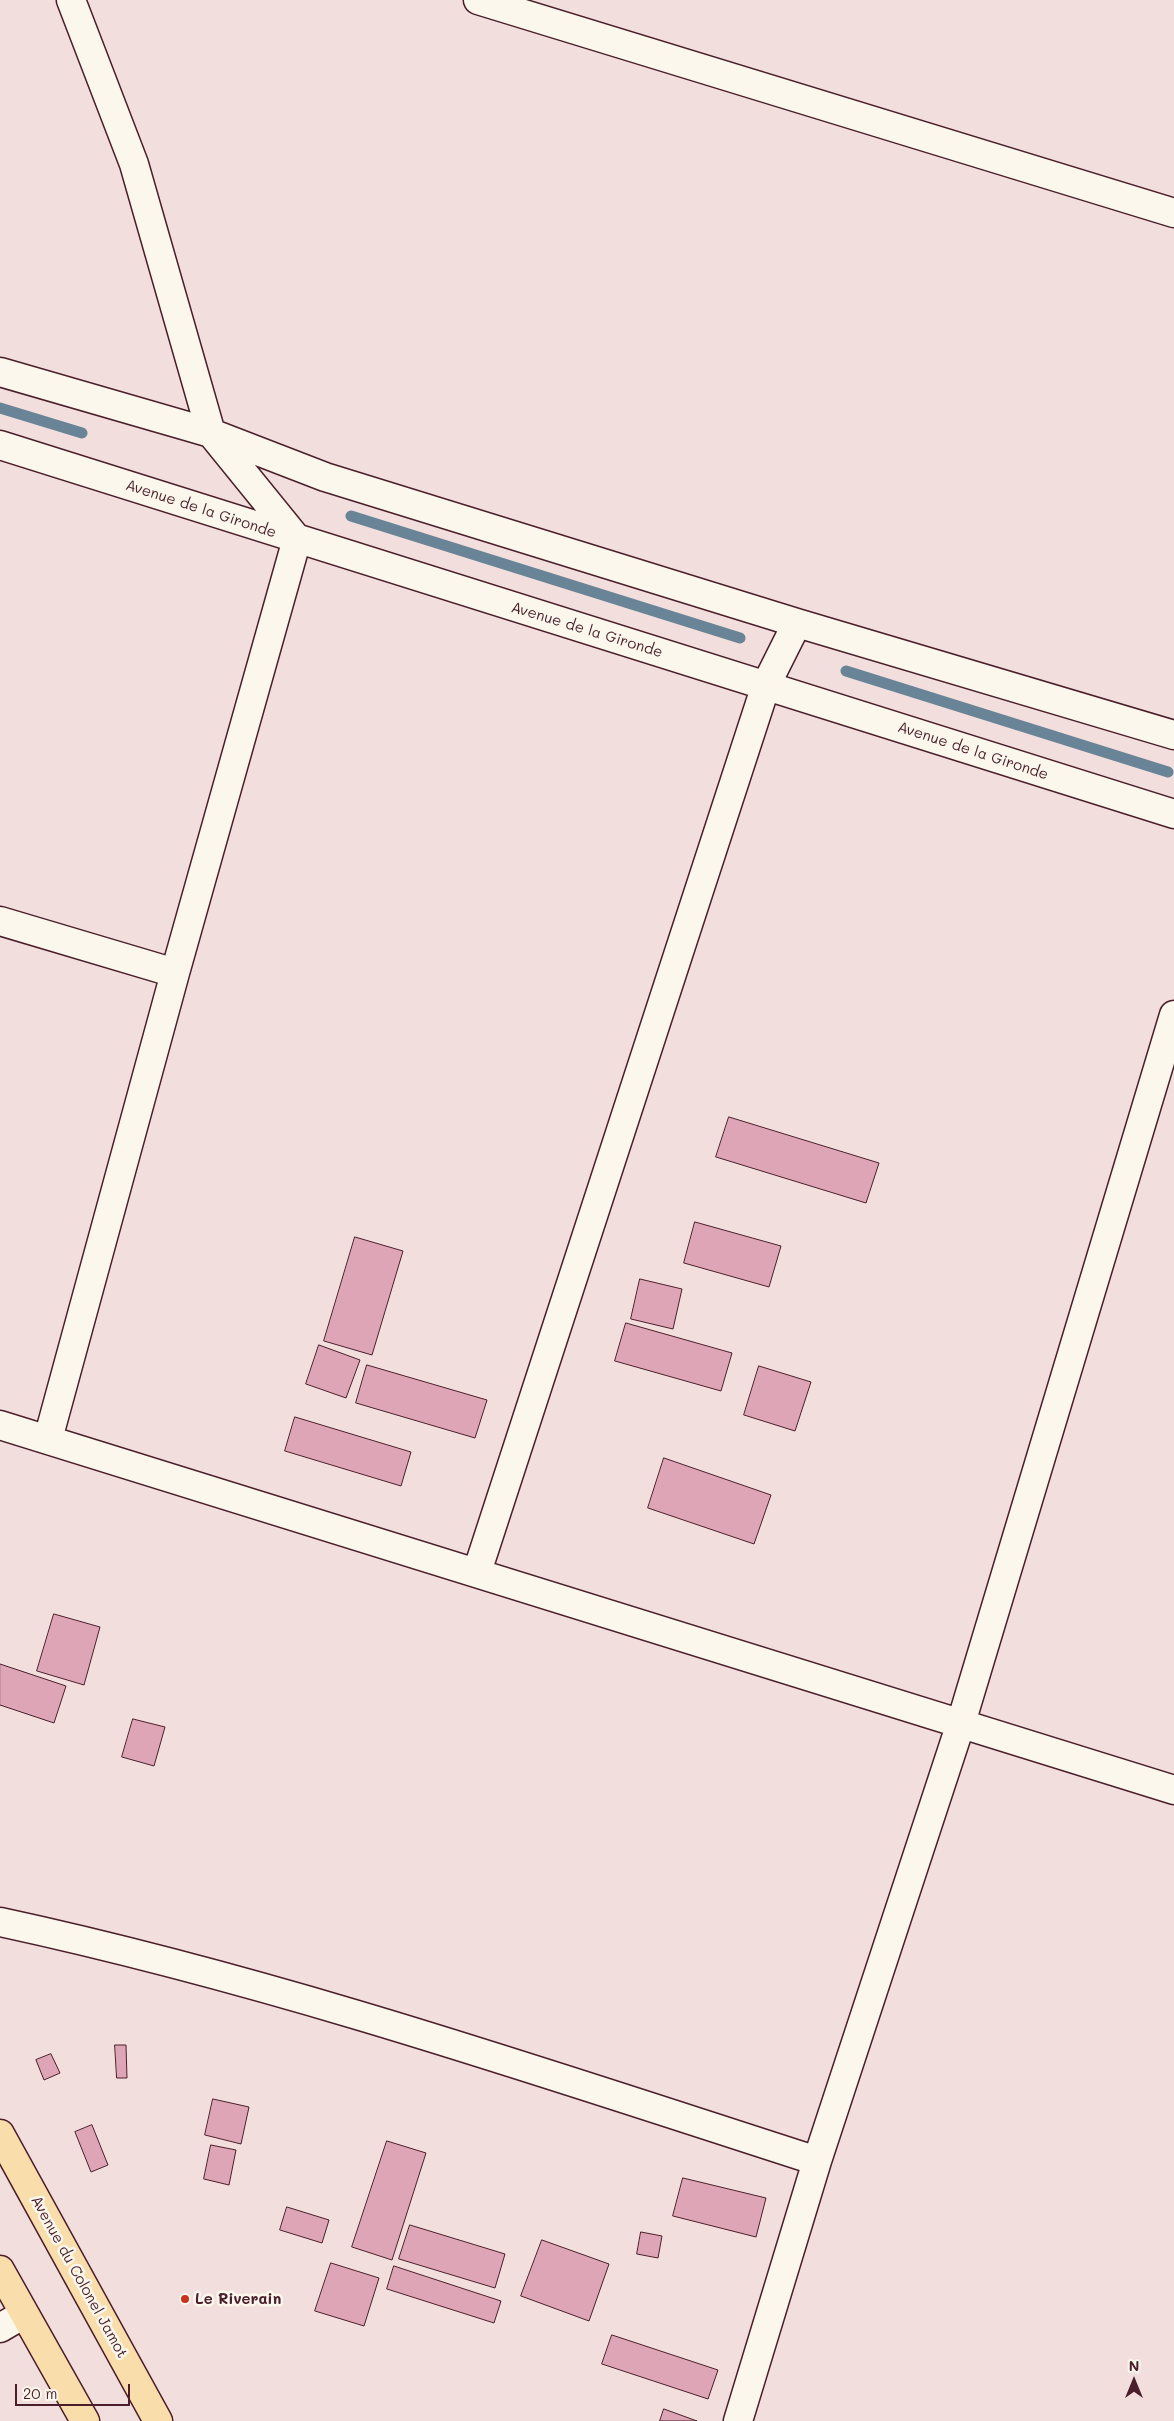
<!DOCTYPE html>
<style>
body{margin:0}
#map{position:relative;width:1174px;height:2421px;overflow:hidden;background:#f2dedc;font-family:Mali,sans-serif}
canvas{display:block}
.north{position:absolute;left:1109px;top:2356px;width:50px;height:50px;-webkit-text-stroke:4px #fbf7ec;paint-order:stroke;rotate:0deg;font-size:14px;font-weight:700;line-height:20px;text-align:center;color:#4a1f2b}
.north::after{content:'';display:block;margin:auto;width:18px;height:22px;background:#4a1f2b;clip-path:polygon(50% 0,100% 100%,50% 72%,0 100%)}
.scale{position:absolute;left:15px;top:2384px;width:115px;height:22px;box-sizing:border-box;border:2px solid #4a1f2b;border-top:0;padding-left:6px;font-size:15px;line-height:18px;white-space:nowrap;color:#4a1f2b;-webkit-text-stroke:4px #fbf7ec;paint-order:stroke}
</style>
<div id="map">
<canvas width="1174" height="2421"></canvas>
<div class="north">N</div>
<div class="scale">20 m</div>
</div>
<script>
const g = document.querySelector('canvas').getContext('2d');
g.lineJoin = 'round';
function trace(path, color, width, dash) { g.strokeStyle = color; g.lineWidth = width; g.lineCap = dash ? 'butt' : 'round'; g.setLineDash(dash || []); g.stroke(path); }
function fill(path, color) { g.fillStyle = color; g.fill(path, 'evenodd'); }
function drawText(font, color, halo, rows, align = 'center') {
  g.font = font + ' Mali,sans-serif'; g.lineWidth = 5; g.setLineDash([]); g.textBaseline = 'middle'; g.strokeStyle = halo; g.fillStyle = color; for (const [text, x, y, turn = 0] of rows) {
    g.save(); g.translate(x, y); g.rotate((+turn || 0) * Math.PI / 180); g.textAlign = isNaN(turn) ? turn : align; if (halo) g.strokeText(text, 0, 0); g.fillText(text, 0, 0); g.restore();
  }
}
trace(new Path2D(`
 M0,408l82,25
 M351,516l389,122
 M846,671l322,101`), '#698496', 11);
const building = new Path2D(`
 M729,1117l150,46 -13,40 -150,-46z
 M695,1222l86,24 -12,41 -85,-24z
 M355,1237l48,14 -31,104 -48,-14z
 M640,1279l42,10 -9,40 -42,-10z
 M626,1323l106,30 -11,38 -106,-30z
 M319,1345l41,15 -14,38 -40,-14z
 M367,1365l120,35 -12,38 -119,-35z
 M759,1366l52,16 -16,49 -51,-16z
 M295,1417l116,35 -10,34 -116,-35z
 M664,1458l107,37 -17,49 -106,-36z
 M54,1614l46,13 -16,58 -47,-14z
 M0,1664l66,22 -12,37 -54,-18z
 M133,1719l32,8 -11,39 -32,-9z
 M115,2045h11l1,33h-10z
 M51,2054l9,19 -16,7 -8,-20z
 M213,2099l36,8 -8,37 -36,-9z
 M92,2125l16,40 -17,7 -16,-40z
 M387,2141l39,12 -34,107 -40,-13z
 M211,2145l25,5 -7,35 -25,-6z
 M683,2178l83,20 -10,39 -83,-21z
 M287,2207l42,13 -7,23 -42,-13z
 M410,2225l95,29 -10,34 -96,-29z
 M641,2232l21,4 -4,22 -21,-4z
 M542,2240l67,24 -20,57 -68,-25z
 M331,2263l48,15 -15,48 -49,-15z
 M394,2266l107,35 -7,22 -107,-34z
 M612,2335l106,35 -10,29 -106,-35z
 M664,2409l33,12h-37z`);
fill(building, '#dea5b7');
trace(building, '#4a1f2b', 1);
const minor = new Path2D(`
 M478,0l696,213
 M0,372l211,61 114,44 472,146 377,112
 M0,445l1174,369
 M0,921l175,52
 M0,1425l1174,365
 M48,1439l127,-466 122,-434 -86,-106 -77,-269 -63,-164
 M477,1572l289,-887 31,-62
 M0,1922c278,60 547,152 817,239
 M738,2421l79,-260 144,-438 213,-708`);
const tertiary = new Path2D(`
 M0,2328l24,-14`);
const primary = new Path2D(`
 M0,2134l158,287
 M0,2270l85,151`);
trace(minor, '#4a1f2b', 31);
trace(tertiary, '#4a1f2b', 31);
trace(primary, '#4a1f2b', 31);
trace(minor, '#fbf7ec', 28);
trace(tertiary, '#fbf7ec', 28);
trace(primary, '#f9ddab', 28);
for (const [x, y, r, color] of [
 [185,2299,5,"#c8321e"]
]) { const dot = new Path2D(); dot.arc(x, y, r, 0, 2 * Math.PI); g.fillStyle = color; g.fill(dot); trace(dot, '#fbf7ec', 2); }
drawText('15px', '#4a1f2b', '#fbf7ec', [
 ["Avenue de la Gironde",201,509,18],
 ["Avenue de la Gironde",587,630,17],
 ["Avenue de la Gironde",973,751,18],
 ["Avenue du Colonel Jamot",79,2277,61]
]);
drawText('bold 15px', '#4a1f2b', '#fbf7ec', [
 ["Le Riverain",195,2299]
], 'left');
</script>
